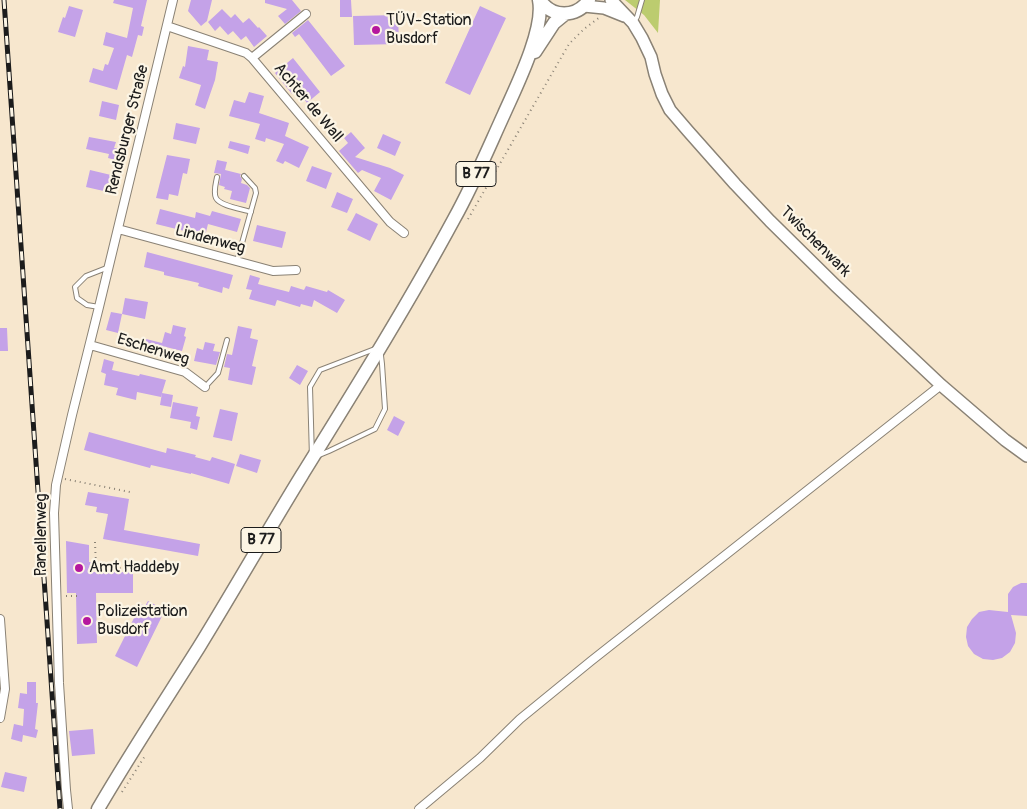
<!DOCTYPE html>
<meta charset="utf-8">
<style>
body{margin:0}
canvas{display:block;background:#f7e7ce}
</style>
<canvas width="1027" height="809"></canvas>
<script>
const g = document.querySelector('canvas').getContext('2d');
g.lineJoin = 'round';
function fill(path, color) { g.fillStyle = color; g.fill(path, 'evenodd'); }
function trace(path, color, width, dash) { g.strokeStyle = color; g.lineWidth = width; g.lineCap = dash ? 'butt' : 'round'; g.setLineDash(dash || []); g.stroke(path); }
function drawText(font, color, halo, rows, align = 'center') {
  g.font = font + ' Pangolin,sans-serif'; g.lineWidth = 4.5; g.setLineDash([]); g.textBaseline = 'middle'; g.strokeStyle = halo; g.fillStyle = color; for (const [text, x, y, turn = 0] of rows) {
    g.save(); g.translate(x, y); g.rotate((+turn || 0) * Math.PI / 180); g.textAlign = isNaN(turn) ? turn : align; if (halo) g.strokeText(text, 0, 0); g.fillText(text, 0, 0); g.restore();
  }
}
fill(new Path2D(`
 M625,0h35l-2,33 -14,-18z`), '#bccc6f');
fill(new Path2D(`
 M114,0h33l-6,26 3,1 -2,9 -4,-1 -6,22 -5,-2 -10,35 -28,-8 4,-14 10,3 2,-7 3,1 6,-17 -11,-3 3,-13 21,6 6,-30 -20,-5z
 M191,0h21l-5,21 -6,5 -13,-15z
 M265,0h27l9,11 -16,13 -7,-8 9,-7 -22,-6z
 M340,0h11l1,17h-12z
 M69,6l14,4 -8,27 -17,-5 5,-15 2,1z
 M480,6l26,12 -36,77 -25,-12z
 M222,9l9,9 4,-4 8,9 6,-5 9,10 1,-1 8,9 -13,11 -8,-11 -5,4 -8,-9 -5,4 -8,-9 -5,5 -7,-9z
 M398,15l1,29 -45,1 -1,-29z
 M308,20l37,46 -14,10 -32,-42 -4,3 -3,-4z
 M188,46l21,4 -2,10 11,2 -3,18 -10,29 -10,-4 6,-20 -22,-7 4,-12 2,1z
 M293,58l27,34 -13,11 -10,-13 -5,4 -17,-21z
 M249,92l15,4 -5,17 30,10 -4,13 24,11 -10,21 -14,-7 -2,3 -7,-3 8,-17 -18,-6 -1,4 -10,-3 5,-15 -31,-8 5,-16 11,3z
 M102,101l17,4 -3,15 -17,-4z
 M176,123l24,5 -4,16 -23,-5z
 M351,132l14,16 -10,9 35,11 14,7 -13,25 -17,-9 7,-13 -19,-8 -4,3 -19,-22 9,-8 -4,-5z
 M383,134l18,8 -6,14 -18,-8z
 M89,137l27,5 -2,6 7,1 -2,12 -11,-3 1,-4 -23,-5z
 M230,141l20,5 -2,8 -20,-6z
 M167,155l23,4 -3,15 -4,-1 -5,23 -9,-2 -1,6 -12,-2z
 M217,160l10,2 -2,8 16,4 -1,2 2,3 -1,4 6,2 3,3 -4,15 -16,-4 2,-8 -8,-2 1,-2 -6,-2 2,-11 -7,-1z
 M312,166l20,7 -6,16 -20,-8z
 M90,170l21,5 -3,17 -22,-5z
 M337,192l16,7 -6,14 -16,-6z
 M160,209l35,9 1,-6 14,4 2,-5 29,8 -4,13 -29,-8 -3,12 -49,-12z
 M356,213l22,11 -8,17 -23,-11z
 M257,225l29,7 -4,16 -29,-7z
 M147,252l86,23 -4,14 -6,-2 -1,6 -24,-7 1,-3 -35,-8v-3l-20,-5z
 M250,275l10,3 -2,6 31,8 2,-6 13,4 2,-4 21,6 1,-2 17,10 -8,13 -23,-13 -2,7 -11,-3 -1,3 -23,-7 -2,6 -26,-7 3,-9 -6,-1z
 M125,298l23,4 -3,17 -23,-5z
 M111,312l11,2 -4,19 -12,-3z
 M173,325l13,3 -2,8 2,1 -4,14 -20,-5 -2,10 -18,-4 4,-13 16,4 3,-11 6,2z
 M238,326l14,3 -2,9 8,2 -6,26 4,1 -4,18 -24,-5 2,-12 -6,-1 3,-13 5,1z
 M0,328h7l1,23h-8z
 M205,342l10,2 -2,7 7,1 -4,13 -22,-4 3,-13 6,2z
 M104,359l10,3 -2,8 27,6 1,-2 26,6 -4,13 11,2 -2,12 -11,-2 2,-12 -1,4 -24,-5 -1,8 -20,-5 2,-7 -14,-3 2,-11 -5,-2z
 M297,365l11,6 -8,14 -11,-7z
 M173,402l25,5 -2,9 4,1 -3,13 -7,-2 1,-6 -21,-4z
 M220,409l18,4 -6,28 -19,-4z
 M394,416l11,6 -7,14 -11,-6z
 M89,432l77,21 1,-5 29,7 -1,2 15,4 2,-4 23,7 -6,20 -38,-11v1l-40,-9 -1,3 -66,-18z
 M240,454l21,6 -4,13 -21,-7z
 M88,492l41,7 -5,31 76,14 -2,12 -95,-17 5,-25 -12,-2 1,-5 -12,-2z
 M66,541l23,4v17h2v10h42v21h-37l1,50 -20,1 -1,-51h-9z
 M1021,583h6v33l-16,-1 5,18 -1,10 -5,9 -8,6 -9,2 -10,-1 -9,-5 -6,-8 -2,-9 1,-10 5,-8 7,-7 10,-2 19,2v-18l5,-7z
 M148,601l17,9 -28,57 -22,-11 26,-52 4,2z
 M27,682h9v21h2l-3,26 3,1 -2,8 -13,-3 -1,7 -11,-3 3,-15 9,2 1,-17 -6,-1 2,-15 7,1z
 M93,729l2,25 -23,2 -3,-25z
 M5,772l22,5 -3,15 -23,-5z`), '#c4a2e8');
const lane = new Path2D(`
 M634,22l3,-5 5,-17
 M217,177c-1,6 -4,15 -1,21 4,8 26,11 35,14
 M237,261l19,-68 -1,-5 -11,-12
 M99,307l-12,-2 -10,-7 -2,-11 11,-11 23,-9
 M380,347l2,17 3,45 -10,20 -46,22 -17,7 -2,-71 10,-17z
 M205,387l13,-14 9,-33`);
const street = new Path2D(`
 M167,26l79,27 6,5 138,164 14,11
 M252,58l54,-44
 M118,229l155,42 23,-1
 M90,345l95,27 20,15
 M0,619l5,70 -5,29
 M68,809l-2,-19 -7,-107 -5,-170 2,-28 16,-70 27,-108 74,-307
 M419,809l61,-51 40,-39 71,-58 350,-276`);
const secondary = new Path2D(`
 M611,0l22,23 9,15 9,19 4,17 7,20 8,16 18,21 47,53 35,37 66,65 105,99 64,55 22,16
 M584,6l20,2 20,8`);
const primary = new Path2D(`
 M540,0c12,18 36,18 49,0
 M535,52l19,-29 11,-9
 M98,809c32,-55 67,-108 101,-162 35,-57 68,-115 103,-172 52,-84 105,-169 152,-256 19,-34 34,-70 50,-105 12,-27 41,-85 35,-114`);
trace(lane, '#8a8275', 6);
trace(street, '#8a8275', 10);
trace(secondary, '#8a8275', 14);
trace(primary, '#8a8275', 15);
trace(new Path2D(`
 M468,219l101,-175 15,-15 16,-12
 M65,479l65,13
 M95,542l1,26 51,1
 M66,596h12
 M122,792l23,-36`), '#8a8275', 2, [1, 4]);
trace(lane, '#fff', 4);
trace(street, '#fff', 8);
trace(secondary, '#fff', 11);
trace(primary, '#fff', 12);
const rail = new Path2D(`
 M4,0l56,809`);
trace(rail, '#1c1c1c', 5);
trace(rail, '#fcf5e5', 3, [9]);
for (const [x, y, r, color] of [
 [376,30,5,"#b5179e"],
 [79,568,5,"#b5179e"],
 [87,621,5,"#b5179e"]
]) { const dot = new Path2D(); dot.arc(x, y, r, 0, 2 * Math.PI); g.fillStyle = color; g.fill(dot); trace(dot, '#fcf5e5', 2); }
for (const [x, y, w] of [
 [476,174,40],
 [261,540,40]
]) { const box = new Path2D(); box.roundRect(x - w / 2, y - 12.5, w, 25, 4); g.fillStyle = '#fcf5e5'; g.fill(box); trace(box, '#1c1c1c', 1); }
drawText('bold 15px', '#1c1c1c', null, [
 ["B 77",476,174],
 ["B 77",261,540]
]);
drawText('16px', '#1c1c1c', '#fcf5e5', [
 ["TÜV-Station",386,21],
 ["Busdorf",386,39],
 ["Amt Haddeby",89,568],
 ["Polizeistation",97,612],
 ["Busdorf",97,630]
], 'left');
drawText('16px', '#1c1c1c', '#fcf5e5', [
 ["Achter de Wall",308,103,50],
 ["Rendsburger Straße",128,130,-76],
 ["Lindenweg",210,240,15],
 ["Twischenwark",815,242,45],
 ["Eschenweg",153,350,17],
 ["Panellenweg",42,535,-90]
]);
</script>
